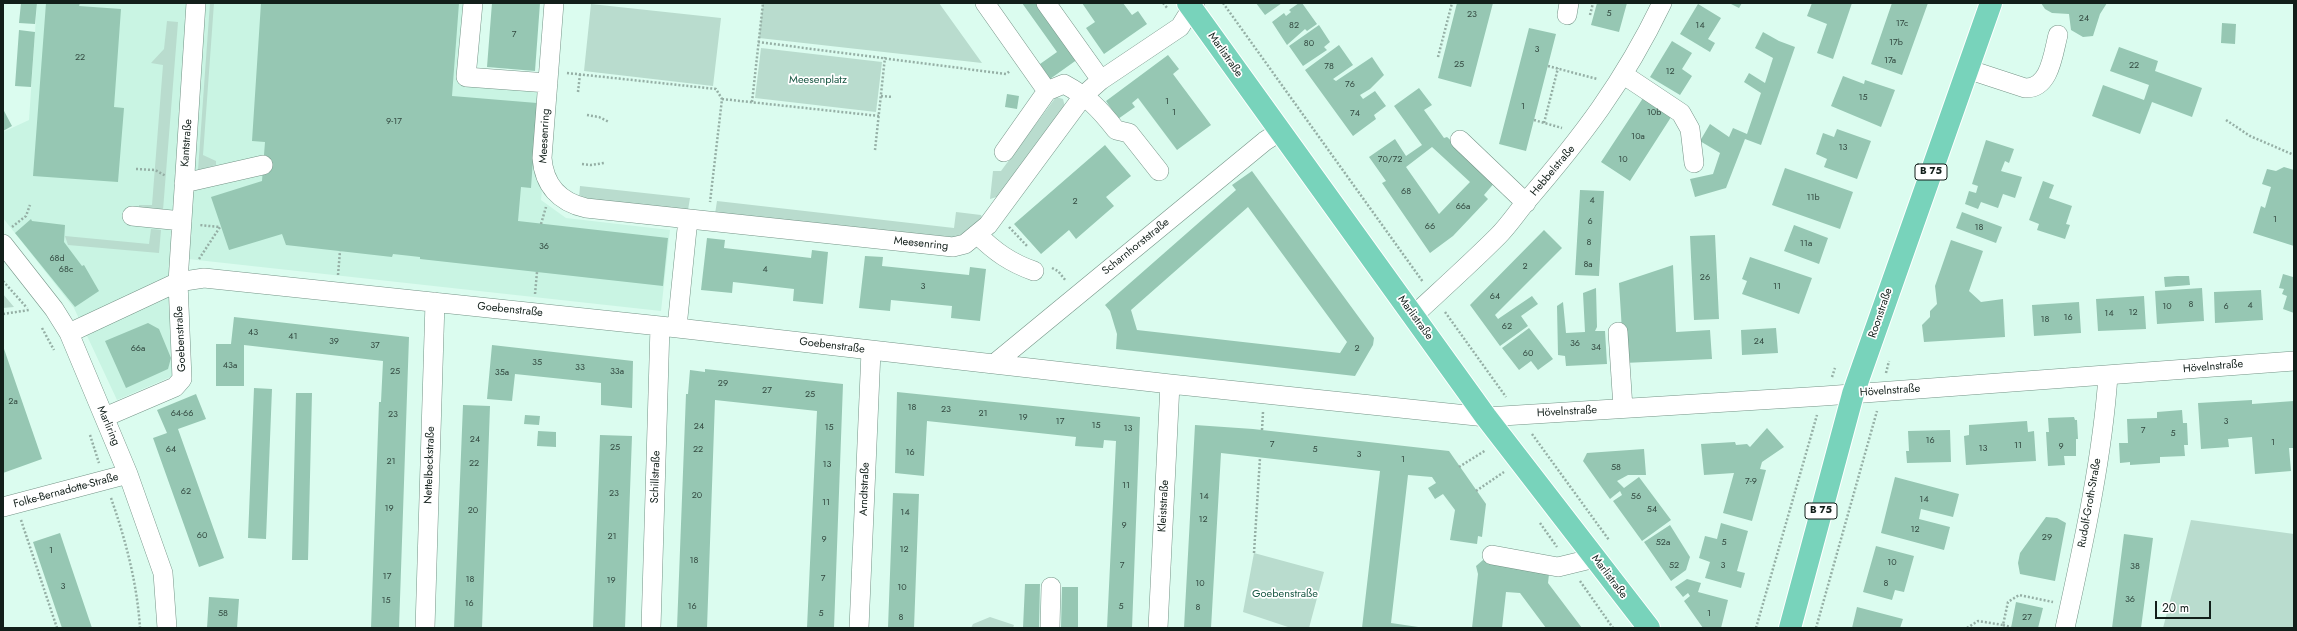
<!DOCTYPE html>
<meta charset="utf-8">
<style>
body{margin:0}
#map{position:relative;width:2297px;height:631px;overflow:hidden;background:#dbfcef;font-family:Jost,sans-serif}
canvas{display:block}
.frame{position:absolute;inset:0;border:4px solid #121f1a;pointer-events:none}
.scale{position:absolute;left:2155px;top:601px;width:56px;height:18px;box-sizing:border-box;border:2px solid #121f1a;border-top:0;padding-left:5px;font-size:12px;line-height:14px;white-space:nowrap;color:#121f1a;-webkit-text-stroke:3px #fff;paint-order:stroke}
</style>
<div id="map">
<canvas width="2297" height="631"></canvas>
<div class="frame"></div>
<div class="scale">20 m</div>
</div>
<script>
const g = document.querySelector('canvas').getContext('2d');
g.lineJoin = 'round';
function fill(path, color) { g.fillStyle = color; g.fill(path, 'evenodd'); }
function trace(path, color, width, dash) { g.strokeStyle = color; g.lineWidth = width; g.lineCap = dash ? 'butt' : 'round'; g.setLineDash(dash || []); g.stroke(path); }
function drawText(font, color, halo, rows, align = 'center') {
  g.font = font + ' Jost,sans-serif'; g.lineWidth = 3.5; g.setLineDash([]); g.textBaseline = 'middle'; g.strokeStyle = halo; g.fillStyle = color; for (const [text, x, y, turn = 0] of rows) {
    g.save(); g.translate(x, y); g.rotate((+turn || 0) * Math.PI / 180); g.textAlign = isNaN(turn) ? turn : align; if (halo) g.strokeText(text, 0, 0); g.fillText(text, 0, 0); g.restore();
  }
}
fill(new Path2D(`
 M37,3h428l-5,65 93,7 -12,125 25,18 104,12 -9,81 -491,-54 5,118 -58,25 -43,-92 -71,-90v-86l26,-12z`), '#c9f4e3');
fill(new Path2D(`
 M210,3h4l-11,152 13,6v4l-18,5z
 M763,3h176l43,60 -223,-25z
 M591,4l130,14 -8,68 -129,-15z
 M167,21l11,1 -15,188 -24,-2v-3h13l11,-140 -12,-2 13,-14z
 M761,48l121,14 -6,50 -121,-14z
 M1056,97l7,2 2,8 -65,89 -10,3 3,-28h8z
 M580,186l110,12 -2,12 -109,-12z
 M717,201l237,27 2,-16 25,3 2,4 -23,19 -245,-24z
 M151,229l10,1 -2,23 -91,-8 -3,-9 84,8z
 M3,294l11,13 -11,1z
 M2191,520l103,14v94h-131z
 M1254,553l70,19 -15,56h-18l-48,-16z
 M990,617l24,8 -1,3h-42l2,-4z`), '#b9dcce');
fill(new Path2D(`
 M21,3h16l-2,21 -16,-1z
 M46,3h34l-1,3 42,3 -7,98 10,1 -6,74 -85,-6z
 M261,3h198l-7,93 85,7 -6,85 -10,-1 -3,34 150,17 -5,48 -243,-27v-2l-27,-3 -1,3 -106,-12 -4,-11 -53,16 -18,-53 51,-16 3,-39 -13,-1z
 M492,3h48l-5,68 -48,-4z
 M1022,3h16l40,56 -28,20 -10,-15 17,-12z
 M1082,3h41l9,12 6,-4 9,13 -43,30 -18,-26 9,-6z
 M1256,3h26l-17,12z
 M1299,3h3l15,21 -10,7 -2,-2 -18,16 -15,-23 12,-9 2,3 5,-4 -2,-2z
 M1457,3h36l-22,84 -33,-9z
 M1597,3h30l-8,29 -28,-7z
 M1729,3h13l-3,5z
 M1812,3h40l-19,56 -16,-6 10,-29 -20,-8z
 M1892,3h36l-26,72 -31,-11z
 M2041,3h66l-7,11 -7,22 -10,1 -12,-7 -2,-16 -17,-1 -7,-4z
 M1698,4l23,14 -13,21 7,4 -5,9 -30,-18z
 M2222,23l14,1 -1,20 -14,-1z
 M1319,25l11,17 -6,5 3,3 -24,16 -14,-20z
 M1529,28l27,6 -30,117 -27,-7z
 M19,30l16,2 -4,55 -16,-1z
 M1763,32l16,9 16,6 -34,98 -16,-6 -19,49 -31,9 -5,-18 23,-5 7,-21 -20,-12 10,-17 19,13 4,-9 14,6 14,-41 -17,-11 5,-9 16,10 8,-25 -18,-10z
 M1672,41l20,12 -10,16 10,7 -12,19 -30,-18z
 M1339,45l14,20 -20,14 3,2 36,-24 12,18 -14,14 -10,6 3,4 12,-8 11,15 -12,9 2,4 -23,17 -48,-66z
 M2119,47l39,14 -3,10 47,17 -10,29 -40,-15 -12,32 -48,-18 11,-31 41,15 5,-15 -39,-14z
 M1168,55l11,14 -6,5 38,51 -34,25 -39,-52 -6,5 3,4 -17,12 -12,-18z
 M1843,76l21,8 1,-4 30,10 -14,37 -50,-21z
 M1419,88l13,17 -8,5 20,28 3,-1 49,44 -12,14 4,4 -35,37 -23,17 -48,-70 4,-2 -17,-24 26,-18 11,17 16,-11 -28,-39zM1432,147l38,35 -31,32 -33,-47z
 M1647,92l28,19 -45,70 -29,-19z
 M1007,94l12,2 -2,13 -12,-2z
 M3,109l9,17 -9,5z
 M1837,129l34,12 -14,38 -33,-12 3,-8 -11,-5 7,-21 11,4z
 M1986,140l28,9 -5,14 -4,-2 -4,10 21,6 -7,21 -12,-4 -5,14 -17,-6 -3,7 -13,-5 4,-13 7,2 2,-7 -6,-2z
 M1105,145l26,31 -25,21 8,9 -38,33 -7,-9 -28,24 -27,-30z
 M2284,167l10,3v76l-41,-13 8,-27 4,2 6,-21 -9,-3 5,-15 9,2z
 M1785,168l68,24 -13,37 -68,-24z
 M1252,171l122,167 -1,7 -18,31 -239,-27 1,-15 -7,-23 -5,-6 131,-115 -4,-5zM1248,207l99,135 -7,11 -203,-23 -6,-20z
 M2043,181l11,4 -5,13 23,8 -6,18 4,1 -5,14 -28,-9 2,-6 -10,-4z
 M1580,190l24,1 -5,85 -24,-1z
 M1962,212l40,15 -6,16 -40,-15z
 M31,219l1,2 33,4 -1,17 18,24 2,-1 15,26 -24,16 -60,-74z
 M1794,225l34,13 -9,26 -35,-13z
 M1544,230l18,18 -67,67 3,4 34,-23 6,8 -17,12 7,10 -28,20 -30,-41z
 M1715,235l4,84 -25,1 -4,-84z
 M707,238l18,2 -1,8 87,10 1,-8 16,2 -5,52 -30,-3 1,-12 -61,-7 -1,11 -31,-3z
 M1951,240l32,11 -14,40 12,11 22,-3 2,38 -81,5 -2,-17 8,-8v-6l7,-7 -2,-18z
 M865,256l18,1 -1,9 87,9 1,-8 16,2 -6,52 -29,-3 1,-12 -61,-6 -1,11 -31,-3z
 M1750,257l62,21 -13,36 -57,-20 5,-13 -5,-2z
 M1673,265l3,67 34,-2 2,29 -88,4 -5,-80z
 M2283,274l10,3 1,36 -11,-4 4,-13 -5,-2 2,-5 -5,-1z
 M2177,276h12l1,9 -25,2 -1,-10z
 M1596,288l1,39 -2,4h10l2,33 -41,2 -1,-10 -7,-1 -1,-49 6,-4 3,31 19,-1 -2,-39z
 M2202,288l2,33 -47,3 -2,-33z
 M2261,290l2,30 -48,3 -1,-31z
 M2144,296l2,33 -48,2 -2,-32z
 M2079,302l2,31 -47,3 -2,-31z
 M234,317l175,20 -10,291h-28l8,-226h2l2,-41 -139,-16v41h-28v-42h15z
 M148,323l11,6 12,29 -3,11 -42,19 -21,-47z
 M1529,328l24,31 -15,11 -7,-9 -12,9 -17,-22z
 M1776,328l2,25 -36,2 -1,-25z
 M492,345l141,16 -1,47 -31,-3v-22l-86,-9 -3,27 -25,-2z
 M3,346l39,113 -39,14z
 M705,369l138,15 -9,244h-27l10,-217 -102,-11 -8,228h-30l9,-234h2l2,-24 15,2z
 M254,388l18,1 -6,150 -18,-1z
 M897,392l243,25 -8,211h-25l9,-187 -12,-1 -1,8 -28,-2 1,-9 -149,-16 -3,55 -29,-3z
 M296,393h16l-4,167h-16z
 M196,394l10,25 -28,10 46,129 -25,9 -46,-129 14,-5 -10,-23z
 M2252,400v4l42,-3v47h-5l2,23 -36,3 -3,-37 -24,2 1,8 -28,2 -3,-46z
 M463,405l27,1 -8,222h-28z
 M2182,410l1,13h4l1,22h-4l1,11 -25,1v6l-30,2v-3l-10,1 -1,-20h9l-1,-24 30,-1v-6z
 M525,415l15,1 -1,9 -15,-1z
 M2074,417l1,3h2l1,19h-2v17h-12l1,9 -17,1 -2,-34h3l-1,-14z
 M2027,421l1,11 6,-1 2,30 -70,4 -2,-29 5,-1v-10z
 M1195,425l58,4 196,22 37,53 -4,33 -4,-1 -1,8 -27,-4 5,-30 -12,-16 -8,5 -7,-11 8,-5 -4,-6 -24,-2 -17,148 34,5h-63l18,-157 -159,-18 -10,175h-27z
 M1767,428l17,19 -22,15 -2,7 6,1 -14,51 -29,-8 11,-40 -30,2 -3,-31 34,-2 1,3 11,-1 3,3z
 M1950,430l1,32 -44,1 -1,-12h3l-1,-20z
 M538,431l18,1v15l-19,-1z
 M600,435l32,1 -7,192h-32z
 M1644,449l2,26h-18l-11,6 7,7 15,-11 32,43 -29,21 -29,-40 9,-6 -2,-4 -10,8 -27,-38 4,-8z
 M1895,477l64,17 -6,23 -32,-8 -2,10 31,8 -6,23 -63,-17z
 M893,493l26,1 -5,134h-26z
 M2046,517l11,1 9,5 -11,58 -35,-7 -2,-11 2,-10z
 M1721,523l27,8 -11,40 8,2 -4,15 -36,-10 5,-16 -11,-4 6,-22 12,3z
 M1670,525l20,32 -4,13 -15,11 -27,-39z
 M60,533l12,36 20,59h-30l-29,-86z
 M2124,534l29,4 -12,90h-29z
 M1876,546l38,10 -10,36 -9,-2 -3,10 -29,-8z
 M1483,560l8,4 58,10 -1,9 34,45h-36l-26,-35 -14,-1 -4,36h-30l6,-54 -2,-8z
 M1687,579l14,4 -3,9 30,8 -7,28h-18l-19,-27 6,-5 -2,-3 -5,4 -8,-10z
 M1025,584h15l-1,44h-16z
 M1062,587h16v41h-17z
 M209,597l30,2 -2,29h-30z
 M2016,602l27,6 -5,20h-27z
 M1857,607l46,12 -3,9h-48z`), '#96c7b3');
const minor = new Path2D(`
 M473,3l-7,74 82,6
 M554,3l-12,155c2,27 17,44 44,50l367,39 12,-3 23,-19 96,-130 17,-15 79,-53 15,-24
 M985,3l62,88
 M1046,3l55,77
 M1567,15l2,-12
 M1967,69l58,19c25,1 28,-34 33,-53
 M1624,75l57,38 9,16 4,34
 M1460,140l66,63
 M1004,152l43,-61 17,-7c24,13 35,24 52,46l13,3 30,38
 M184,183l79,-18
 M132,216l50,5
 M977,234c18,18 34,29 57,37
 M3,244l51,65 15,24 59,141 35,99 4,55
 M1414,315c28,-26 57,-52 84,-79 10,-10 18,-22 27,-33 57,-66 99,-121 137,-200
 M677,327l11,-108
 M1618,332l5,76
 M69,333l109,-51 26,-4 456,48 510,58 316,33 338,-21 470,-35
 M994,364l271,-223 14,-9
 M105,417l70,-30 7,-8 -4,-97 18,-279
 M3,507l125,-33
 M1492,555l66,12 37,-9
 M425,628l10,-326
 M651,628l9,-302
 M859,628l12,-277
 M1050,628l1,-41
 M1158,628l12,-244
 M2065,628c18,-83 37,-167 43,-252`);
const major = new Path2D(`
 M1188,3l298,414 163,211
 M1790,628l63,-234 138,-391`);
trace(minor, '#759487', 20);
trace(major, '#fff', 24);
trace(new Path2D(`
 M1163,3l5,6
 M1223,3l200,279
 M1590,15l3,-12
 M758,42l248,32 4,-3
 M1438,57l14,-54
 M1548,66l49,13
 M567,73l149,16 6,10 -12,103
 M578,92l2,-18
 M881,96l12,1
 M722,99l157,17
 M752,102l11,-99
 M587,115l12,2 10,5
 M1534,120l28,8
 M2226,120l24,16 44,19
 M1544,123l14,-55
 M875,150l10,-93
 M3,160h1
 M582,164l9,1 13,-2
 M136,169l19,1 11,6
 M541,224l5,-17
 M12,227l14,-11 4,-11
 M1009,227l19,20
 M199,259l21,-32 -21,-2
 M1052,268l6,3 8,10
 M338,275l2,-24
 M3,281l24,27
 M535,294l2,-22
 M1445,312l61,85
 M3,314l26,-4
 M42,328l12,22
 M1886,373l3,-12
 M1832,377l3,-9
 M1262,430l1,-18
 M1532,434l77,106
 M90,435l9,28
 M1459,467l27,-17
 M1476,491l28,-19
 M111,498c15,43 26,85 29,130
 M21,520l36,108
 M1540,523l17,24
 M1254,553l6,-95
 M1580,581l33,47
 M2003,625l8,2
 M1756,628l61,-213
 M1816,628l61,-217
 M1967,628l11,-7 25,4 5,-23 11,-7 34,7`), '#95afa5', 2.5, [2, 2]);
trace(minor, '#fff', 19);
trace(major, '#78d3bb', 22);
drawText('9px', '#334940', null, [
 ["5",1609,14],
 ["23",1472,15],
 ["24",2084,19],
 ["17c",1902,24],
 ["82",1294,26],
 ["14",1700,26],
 ["7",514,35],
 ["17b",1896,43],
 ["80",1309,44],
 ["3",1537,50],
 ["22",80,58],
 ["17a",1890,61],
 ["25",1459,65],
 ["22",2134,66],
 ["78",1329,67],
 ["12",1670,72],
 ["76",1350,85],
 ["15",1863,98],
 ["1",1167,102],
 ["1",1523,107],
 ["1",1174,113],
 ["10b",1654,113],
 ["74",1355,114],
 ["9-17",394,122],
 ["10a",1638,137],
 ["13",1843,148],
 ["70/72",1390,160],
 ["10",1623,160],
 ["68",1406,192],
 ["11b",1813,198],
 ["4",1592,201],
 ["2",1075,202],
 ["66a",1463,207],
 ["1",2275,220],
 ["6",1590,222],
 ["66",1430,227],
 ["18",1979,228],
 ["8",1589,243],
 ["11a",1806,244],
 ["36",544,247],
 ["68d",57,259],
 ["8a",1588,265],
 ["2",1525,267],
 ["68c",66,270],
 ["4",765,270],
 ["26",1705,278],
 ["3",923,287],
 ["11",1777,287],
 ["64",1495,297],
 ["8",2191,305],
 ["4",2250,306],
 ["10",2167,307],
 ["6",2226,307],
 ["12",2133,313],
 ["14",2109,314],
 ["16",2068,318],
 ["18",2045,320],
 ["62",1507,327],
 ["43",253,333],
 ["41",293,337],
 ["39",334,342],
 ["24",1759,342],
 ["36",1575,344],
 ["37",375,346],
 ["34",1596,348],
 ["66a",138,349],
 ["2",1357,349],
 ["60",1528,354],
 ["35",537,363],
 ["43a",230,366],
 ["33",580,368],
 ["25",395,372],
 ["33a",617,372],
 ["35a",502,373],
 ["29",723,384],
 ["27",767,391],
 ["25",810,395],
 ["2a",13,402],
 ["18",912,408],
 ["23",946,410],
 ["64-66",182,414],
 ["21",983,414],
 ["23",393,415],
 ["19",1023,418],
 ["17",1060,422],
 ["3",2226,422],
 ["15",1096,426],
 ["24",699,427],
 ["15",829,428],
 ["13",1128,429],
 ["7",2143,431],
 ["5",2173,434],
 ["24",475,440],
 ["16",1930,441],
 ["1",2273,443],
 ["7",1272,445],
 ["11",2018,446],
 ["9",2061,447],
 ["25",615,448],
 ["13",1983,449],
 ["64",171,450],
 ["22",698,450],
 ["5",1315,450],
 ["16",910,453],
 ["3",1359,455],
 ["1",1403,460],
 ["21",391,462],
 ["22",474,464],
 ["13",827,465],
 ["58",1616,468],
 ["7-9",1751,482],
 ["11",1126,486],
 ["62",186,492],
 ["23",614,494],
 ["20",697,496],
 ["14",1204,497],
 ["56",1636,497],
 ["14",1924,500],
 ["11",826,503],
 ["19",389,509],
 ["54",1652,510],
 ["20",473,511],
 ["14",905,513],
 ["12",1203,520],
 ["9",1124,526],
 ["12",1915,530],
 ["60",202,536],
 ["21",612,537],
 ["29",2047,538],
 ["9",824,540],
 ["52a",1663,543],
 ["5",1724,543],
 ["12",904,550],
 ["1",51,551],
 ["18",694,561],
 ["10",1892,563],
 ["7",1122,566],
 ["52",1674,566],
 ["3",1723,566],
 ["38",2135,567],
 ["17",387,577],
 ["7",823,579],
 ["18",470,580],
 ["19",611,581],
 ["10",1200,584],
 ["8",1886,584],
 ["3",63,587],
 ["10",902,588],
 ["36",2130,600],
 ["15",386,601],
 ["16",469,604],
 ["16",692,607],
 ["5",1121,607],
 ["8",1198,608],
 ["58",223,614],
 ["5",821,614],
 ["1",1709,614],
 ["8",901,618],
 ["27",2027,618]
]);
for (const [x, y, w] of [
 [1931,172,32],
 [1821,511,32]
]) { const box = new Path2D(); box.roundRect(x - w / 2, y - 8, w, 16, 3); g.fillStyle = '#fff'; g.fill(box); trace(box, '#121f1a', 1); }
drawText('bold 10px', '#121f1a', null, [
 ["B 75",1931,172],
 ["B 75",1821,511]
]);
drawText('11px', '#121f1a', '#fff', [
 ["Marlistraße",1225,55,55],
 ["Meesenring",545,136,-87],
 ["Kantstraße",187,143,-86],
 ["Hebbelstraße",1553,171,-50],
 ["Meesenring",921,244,6],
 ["Scharnhorststraße",1136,247,-39],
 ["Goebenstraße",510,310,6],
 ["Roonstraße",1881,313,-71],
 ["Marlistraße",1415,318,54],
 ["Goebenstraße",181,339,-93],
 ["Goebenstraße",832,346,7],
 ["Hövelnstraße",2213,367,-5],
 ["Hövelnstraße",1890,391,-4],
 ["Hövelnstraße",1567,412,-3],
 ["Marliring",108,426,67],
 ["Nettelbeckstraße",430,465,-88],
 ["Schillstraße",656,477,-88],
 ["Arndtstraße",865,489,-88],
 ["Folke-Bernadotte-Straße",66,491,-15],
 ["Rudolf-Groth-Straße",2090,503,-80],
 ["Kleiststraße",1164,506,-87],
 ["Marlistraße",1609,577,53]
]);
drawText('11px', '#1a5845', '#fff', [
 ["Meesenplatz",818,80],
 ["Goebenstraße",1285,594]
]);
</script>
